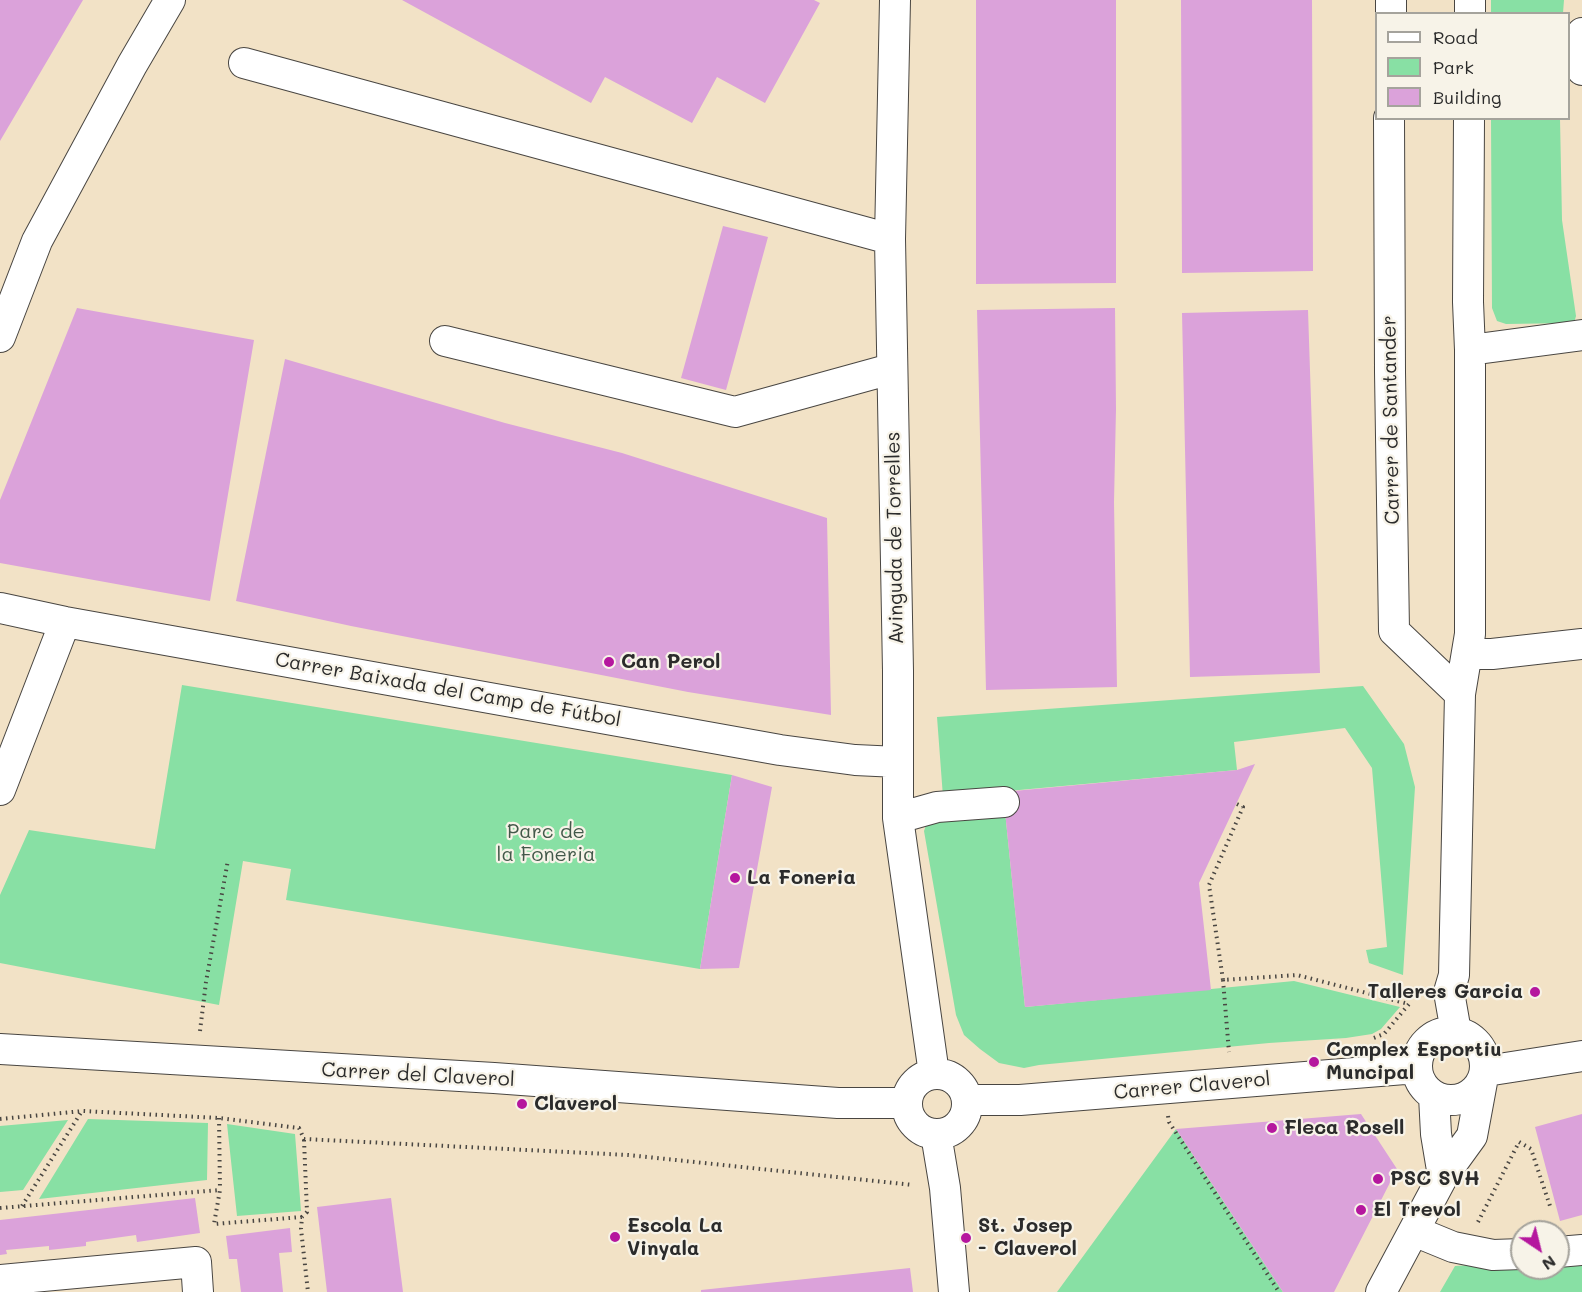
<!DOCTYPE html>
<meta charset="utf-8">
<style>
body{margin:0}
#map{position:relative;width:1582px;height:1292px;overflow:hidden;background:#f2e2c6;font-family:Mali,sans-serif}
canvas{display:block}
.legend{position:absolute;left:1375px;top:12px;width:195px;height:108px;box-sizing:border-box;background:#f7f3e8;border:2px solid #a5a39c;margin:0;padding:8px 10px;list-style:none;font-size:18px;color:#2b2b2b}
.legend li{display:flex;align-items:center;gap:12px;height:30px}
.legend b{width:30px;border:2px solid #a5a39c}
.north{position:absolute;left:1510px;top:1220px;width:60px;height:60px;box-sizing:border-box;background:#f7f3e8;border:2px solid #a5a39c;border-radius:50%;rotate:145deg;font-size:16px;font-weight:700;line-height:24px;text-align:center;color:#2b2b2b}
.north::after{content:'';display:block;margin:auto;width:21px;height:27px;background:#b5179e;clip-path:polygon(50% 0,100% 100%,50% 72%,0 100%)}
</style>
<div id="map">
<canvas width="1582" height="1292"></canvas>
<ul class="legend">
<li><b style="height:8px;background:#fff"></b>Road</li>
<li><b style="height:16px;background:#88e0a4"></b>Park</li>
<li><b style="height:16px;background:#dba2da"></b>Building</li>
</ul>
<div class="north">N</div>
</div>
<script>
const g = document.querySelector('canvas').getContext('2d');
g.lineJoin = 'round';
function fill(path, color) { g.fillStyle = color; g.fill(path, 'evenodd'); }
function trace(path, color, width, dash) { g.strokeStyle = color; g.lineWidth = width; g.lineCap = dash ? 'butt' : 'round'; g.setLineDash(dash || []); g.stroke(path); }
function drawText(font, color, halo, rows, align = 'center') {
  g.font = font + ' Mali,sans-serif'; g.lineWidth = 4.5; g.setLineDash([]); g.textBaseline = 'middle'; g.strokeStyle = halo; g.fillStyle = color; for (const [text, x, y, turn = 0] of rows) {
    g.save(); g.translate(x, y); g.rotate((+turn || 0) * Math.PI / 180); g.textAlign = isNaN(turn) ? turn : align; if (halo) g.strokeText(text, 0, 0); g.fillText(text, 0, 0); g.restore();
  }
}
fill(new Path2D(`
 M1491,0h73l-1,13h-72z
 M1491,119h69l2,101 14,96 -2,7 -68,1 -9,-3 -5,-13z
 M182,685l550,90 -32,194 -414,-69 5,-31 -48,-8 -24,144 -219,-42v-68l29,-65 126,19z
 M1363,686l41,58 11,43 -12,188 -34,-12 -3,-13 21,-3 -15,-179 -27,-40 -111,14 3,28 -294,27 -6,-80z
 M1005,811l20,196 269,-26 106,26 -19,22 -9,5 -26,4 -77,5 -230,22 -15,3 -25,-5 -19,-14 -16,-14 -8,-20 -32,-184 2,-6 6,-6z
 M88,1119l120,4 -1,57 -168,19z
 M68,1120l-45,70 -23,2v-66z
 M227,1124l68,10 6,77 -64,5z
 M1176,1129l107,163h-226z
 M1582,1256v36h-142l15,-26 67,-4v6h36v-9z`), '#88e0a4');
fill(new Path2D(`
 M0,0h83l-83,141z
 M402,0h412l6,3 -55,100 -48,-26 -25,46 -87,-46 -14,26z
 M976,0h140v283l-140,1z
 M1181,0h131l1,271 -131,2z
 M723,226l45,11 -42,153 -45,-12z
 M77,308l177,32 -44,261 -210,-38v-63z
 M1115,308l1,101 -2,93 3,185 -131,3 -9,-380z
 M1308,310l12,363 -130,4 -8,-364z
 M285,359l220,64 117,30 205,65 4,197 -143,-23 -337,-66 -115,-25z
 M1255,764l-56,119 12,107 -186,17 -22,-215 234,-22z
 M732,775l40,12 -33,181 -39,1z
 M1361,1114l36,55 -63,123h-51l-107,-163z
 M1582,1114v101l-22,6 -25,-94z
 M195,1198l5,35 -63,9 -1,-7 -50,7v4l-37,4v-4l-43,4 1,4 -7,1v-35z
 M391,1198l12,94h-76l-10,-85z
 M290,1228l2,24 -13,1 4,39h-42l-4,-33h-8l-3,-23z
 M910,1268l3,24h-212v-2z`), '#dba2da');
const minor = new Path2D(`
 M895,0l-5,239 8,432v147l36,256
 M1391,14v-14
 M1470,14v-14
 M1582,33v37
 M244,63l646,176
 M1389,118l1,254 4,259 66,63
 M0,337l37,-96 95,-176 38,-65
 M445,341l290,71 156,-43
 M1470,350l112,-15
 M0,608l65,14 715,128 75,10 43,2
 M1467,654h25l90,-10
 M0,790l65,-168
 M898,818l39,-11 67,-5
 M1417 1066a34 34 0 1 1 68 0a34 34 0 1 1-68 0Z
 M1456,1032l-7,-40 5,-17 6,-281 10,-60v-284l-2,-48 1,-184
 M0,1049l494,29 344,25h69
 M1486,1071l96,-15
 M907 1104a30 30 0 1 1 60 0a30 30 0 1 1-60 0Z
 M1434,1096l2,38 7,42
 M967,1100h53l397,-32
 M936,1134l9,54 9,104
 M1414,1231l39,16 40,8 29,-1
 M1558,1252l24,-2
 M0,1280l196,-18 2,30
 M1381,1292l62,-116 29,-40 10,-54`);
trace(minor, '#494642', 32);
trace(new Path2D(`
 M1237,804l6,3 -34,78 14,95 74,-5 112,29 -25,30 -13,5
 M1223,980l6,72
 M200,1031l6,-49 22,-122
 M1168,1116l1,6 110,170
 M219,1118l1,72
 M0,1119l83,-8 136,7 80,10 5,11 324,16 285,30
 M304,1140l3,72 -5,5 -1,12 7,63
 M22,1206l60,-95
 M0,1208l220,-18 -6,34 88,-7
 M1478,1222l41,-80 12,7 19,57`), '#494642', 4, [1.5, 4.5]);
trace(minor, '#fff', 30);
for (const [x, y, r, color] of [
 [609,662,6,"#b5179e"],
 [735,878,6,"#b5179e"],
 [1535,992,6,"#b5179e"],
 [1314,1062,6,"#b5179e"],
 [522,1104,6,"#b5179e"],
 [1272,1128,6,"#b5179e"],
 [1378,1179,6,"#b5179e"],
 [1361,1210,6,"#b5179e"],
 [615,1237,6,"#b5179e"],
 [966,1238,6,"#b5179e"]
]) { const dot = new Path2D(); dot.arc(x, y, r, 0, 2 * Math.PI); g.fillStyle = color; g.fill(dot); trace(dot, '#f7f3e8', 2); }
drawText('20px', '#2b2b2b', '#f7f3e8', [
 ["Carrer de Santander",1391,420,-91],
 ["Avinguda de Torrelles",895,538,-91],
 ["Carrer Baixada del Camp de Fútbol",448,690,10],
 ["Carrer del Claverol",418,1075,3],
 ["Carrer Claverol",1192,1086,-5]
]);
drawText('bold 20px', '#2b2b2b', '#f7f3e8', [
 ["Can Perol",621,662],
 ["La Foneria",747,878],
 ["Talleres Garcia",1523,992,"right"],
 ["Complex Esportiu",1326,1050],
 ["Muncipal",1326,1073],
 ["Claverol",534,1104],
 ["Fleca Rosell",1284,1128],
 ["PSC SVH",1390,1179],
 ["El Trevol",1373,1210],
 ["Escola La",627,1226],
 ["Vinyala",627,1249],
 ["St. Josep",978,1226],
 ["- Claverol",978,1249]
], 'left');
drawText('20px', '#425849', '#f7f3e8', [
 ["Parc de",546,832],
 ["la Foneria",546,855]
]);
</script>
